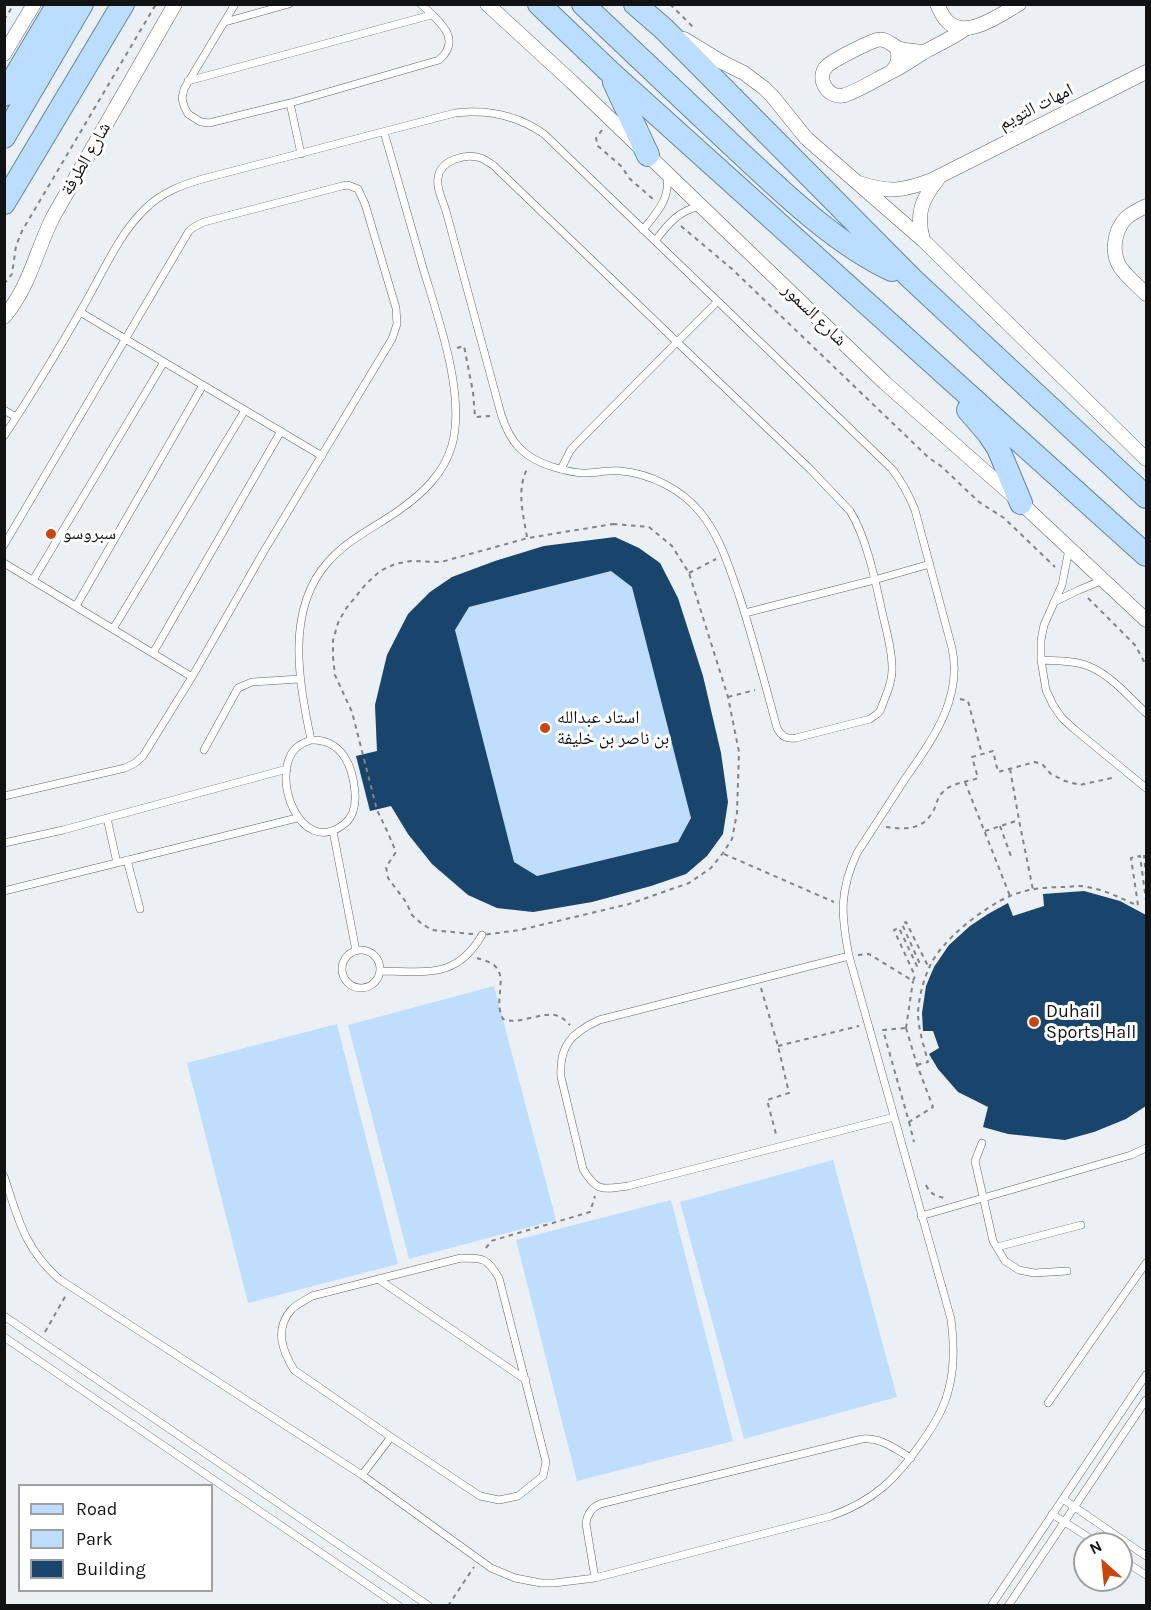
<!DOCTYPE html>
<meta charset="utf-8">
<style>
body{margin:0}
#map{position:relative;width:1151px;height:1610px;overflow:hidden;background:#ebf0f5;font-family:Karla,sans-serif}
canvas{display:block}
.frame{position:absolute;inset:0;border:6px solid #101214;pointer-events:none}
.legend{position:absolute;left:18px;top:1484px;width:195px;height:108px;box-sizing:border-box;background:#fff;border:2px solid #9fa0a1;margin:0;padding:8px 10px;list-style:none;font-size:18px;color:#101214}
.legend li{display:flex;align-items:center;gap:12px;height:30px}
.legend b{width:30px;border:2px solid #9fa0a1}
.north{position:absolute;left:1073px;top:1532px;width:60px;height:60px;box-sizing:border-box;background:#fff;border:2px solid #9fa0a1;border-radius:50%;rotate:333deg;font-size:16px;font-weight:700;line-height:24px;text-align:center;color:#101214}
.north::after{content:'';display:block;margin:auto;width:21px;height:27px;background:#cc460b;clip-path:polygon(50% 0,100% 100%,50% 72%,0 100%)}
</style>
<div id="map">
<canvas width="1151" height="1610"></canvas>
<div class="frame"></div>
<ul class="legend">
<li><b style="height:8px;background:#bdf"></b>Road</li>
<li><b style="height:16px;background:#bfdefe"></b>Park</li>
<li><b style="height:16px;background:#19456c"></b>Building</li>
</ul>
<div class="north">N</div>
</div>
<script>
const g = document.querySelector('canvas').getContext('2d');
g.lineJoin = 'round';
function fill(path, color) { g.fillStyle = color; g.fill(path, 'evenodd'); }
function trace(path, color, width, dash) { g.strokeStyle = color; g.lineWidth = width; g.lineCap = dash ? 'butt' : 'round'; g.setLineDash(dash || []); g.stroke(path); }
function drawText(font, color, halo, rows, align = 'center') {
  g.font = font + ' Karla,"Noto Naskh Arabic",sans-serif'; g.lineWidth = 6; g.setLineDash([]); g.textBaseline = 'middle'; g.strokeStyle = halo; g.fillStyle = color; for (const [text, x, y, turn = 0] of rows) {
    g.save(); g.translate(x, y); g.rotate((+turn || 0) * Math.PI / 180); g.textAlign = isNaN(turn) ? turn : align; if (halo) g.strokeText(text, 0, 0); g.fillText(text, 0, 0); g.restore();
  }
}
fill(new Path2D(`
 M615,537l24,11 21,15 18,35 25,78 18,77 -14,103 -21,18 -35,12 -59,16 -59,10 -36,-4 -29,-13 -36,-31 -24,-30 -17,-28 -21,5 -14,-55 21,-5 -2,-46 12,-50 21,-41 22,-22 22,-15 43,-16 49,-15z
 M494,986l62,234 -147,39 -61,-234z
 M337,1024l61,240 -150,39 -61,-240z
 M833,1160l64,237 -153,42 -64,-237z
 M671,1200l62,241 -156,40 -61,-241z`), '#bfdefe');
fill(new Path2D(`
 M615,537l24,11 21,15 18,35 25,78 18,77 7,49 -5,32 -16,22 -21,18 -35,12 -59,16 -59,10 -36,-4 -29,-13 -36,-31 -24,-30 -17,-28 -21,5 -14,-55 21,-5 -2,-46 12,-50 21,-41 22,-22 22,-15 43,-16 49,-15zM611,571l21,16 59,231 -13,24 -141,34 -23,-14 -59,-232 14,-23z
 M1084,891l36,10 26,14v191l-20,13 -32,13 -29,8 -57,-6 -25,-7 5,-20 -30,-15 -20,-23 -9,-15 10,-6 -6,-17h-10l-1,-18 4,-27 8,-19 15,-22 21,-19 18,-12 20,-11 5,13 31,-10 -1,-12z`), '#19456c');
const service = new Path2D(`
 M235,4l-51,85 -2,9 2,8 4,8 13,8 8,1 81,-20 149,-43c25,-22 -2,-40 -18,-56
 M225,22l64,-18
 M188,81l243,-66
 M290,103l11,51
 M643,230c13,-17 27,-30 24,-53
 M655,241c13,-17 24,-31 46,-35
 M80,312l242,144
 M4,410l12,7
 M4,436c30,-45 58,-92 84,-138 17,-30 32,-65 57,-89 17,-17 39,-25 61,-31l249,-65c33,-4 62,2 89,21l348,335c10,13 17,26 23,41l37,138c11,51 -20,92 -47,131 -16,25 -32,49 -48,74 -18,39 -16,62 -8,103l102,363c3,23 4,46 -2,69 -5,21 -15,37 -27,54 -25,36 -48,59 -91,74l-236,62 -41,5h-13l-26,-5 -24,-10 -129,-93 -303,-196c-35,-31 -41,-61 -55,-103
 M561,469l9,-18 5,-6 102,-103 133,127 40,42c17,27 26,73 33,105 4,17 9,34 9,51 1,15 -7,30 -12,44l-3,3 -7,5 -74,19c-10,1 -14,-1 -19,-10 -12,-45 -24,-89 -38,-133 -10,-28 -19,-59 -39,-83 -19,-23 -49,-38 -79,-41 -13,-1 -25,2 -37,2 -11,0 -21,-3 -31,-6 -29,-9 -43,-24 -52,-53l-55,-203c-3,-10 -10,-23 -8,-33 2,-18 28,-25 43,-20 5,2 8,5 12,7l184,177 40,-40
 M4,545l185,-314 5,-4 10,-5 138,-36 6,-1 10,4 7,15 31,104 1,16 -5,15 -128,212 -72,126 -49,79 -8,7 -10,5 -121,28
 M1069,549l-7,36 -18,40 -3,15v20l5,30 7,15 9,13 12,11 72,59
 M4,563l188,114
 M33,580l131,-218
 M1054,602l25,-12 24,-10
 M76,606l127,-221
 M745,613l129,-33 56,-16
 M113,629l132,-219
 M153,653l128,-222
 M1041,660c15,1 33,0 47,6 23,9 41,31 58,47
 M311,740c-12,-58 -26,-130 17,-178 19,-22 47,-35 70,-51 24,-17 46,-37 54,-66 14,-51 -14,-127 -29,-177 -13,-46 -26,-91 -39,-136
 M311,740c31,-1 42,26 44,53 1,12 -2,25 -12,32 -43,32 -73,-49 -48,-76 5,-5 10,-7 16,-9z
 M204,750l34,-62 14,-6 48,-3
 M107,818l10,45
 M333,831l23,120
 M4,843l59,-13 224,-61
 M127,860l13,49
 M4,891l293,-73
 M342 969a19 19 0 1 1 38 0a19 19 0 1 1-38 0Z
 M849,956l-250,64c-28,13 -40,26 -38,57l22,92c14,24 20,20 45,17l266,-69
 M380,971c45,0 76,9 102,-36
 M982,1143l-7,18 18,80 12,20 14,9 15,3 33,-2
 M921,1216l210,-61 15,-7
 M997,1247l84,-22
 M461,1258c23,0 26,0 38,20l47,184 -3,14 -25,20 -19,4 -19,-4 -89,-59 -97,-67c-12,-20 -20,-41 -2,-61 5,-5 14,-9 20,-13z
 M378,1279l148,101
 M4,1316l425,290
 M4,1337l395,269
 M1048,1403l98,-140
 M362,1475l29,-38
 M1063,1499l83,57
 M1052,1514l47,30
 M1121,1559l25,16
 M595,1578l-9,-54c1,-10 5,-16 14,-20l262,-65c19,-2 33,10 49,19
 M991,1606l155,-231
 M1008,1606l138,-206`);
const minor = new Path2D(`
 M487,4l85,78 313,301 136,120 125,117
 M937,4c3,6 5,12 10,17 18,20 54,-7 72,-17
 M684,39l36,22 24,12 20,15 9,9 33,41 117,102 223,219
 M896,47c4,9 3,18 -5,25 -14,7 -31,18 -46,23 -17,5 -30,-17 -18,-29 6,-6 42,-24 50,-26 9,-2 13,4 21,8 8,3 18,3 27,4
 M4,54l30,-50
 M891,72c13,-6 23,-14 35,-21 13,-7 26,-13 39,-22
 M859,183c30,10 44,8 73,-3l214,-108
 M1146,206c-6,3 -14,7 -20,12 -12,13 -15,34 -6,49 7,10 18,19 26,27
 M923,240c-7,-26 -2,-40 15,-61
 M4,317c26,-31 32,-66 49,-100l122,-213`);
const primary = new Path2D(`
 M539,4l71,68 536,483
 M583,4c50,48 100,95 150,142 46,43 102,98 159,124
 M635,4l29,25 248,250 234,218
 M614,82l34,73
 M4,95l54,-91
 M4,137l78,-133
 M4,203l119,-199
 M968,410l20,23 10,15 23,55`);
trace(service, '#62666b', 8);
trace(minor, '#62666b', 15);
trace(primary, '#6288ad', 24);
trace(new Path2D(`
 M670,4l23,23
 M4,20l10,-16
 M602,130l-6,8 2,8 23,20 9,13 23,20
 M681,226l51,43 197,189 12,8 38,36 25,16 51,49
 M4,284l8,-10 4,-28 6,-15 134,-227
 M457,348l7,-2 9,46 2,25 15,-1
 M613,524l36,3 23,19 17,27 39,124 11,55 -2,61 -5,26 -9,14 -12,15 -22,15 -60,21 -109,26 -38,5 -50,-5 -10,-6 -10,-9 -6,-13 -18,-24 -2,-11 10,-15 -8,-19 -11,-23 -25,-98 -17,-37 -2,-18v-17l5,-17 7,-13 21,-26 14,-13 15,-7 16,-3 30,1 87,-24z
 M527,537c-4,-24 -11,-48 1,-70
 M689,573l27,-14
 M1088,598l47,47 11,20
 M728,697l27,-7
 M960,699l8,2 14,53
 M1010,769l9,51 14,70
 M965,782l45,114
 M1000,826l12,33
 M886,827c18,2 35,4 46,-14 5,-7 4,-15 11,-21 8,-9 24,-10 35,-14l-6,-21 21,-6 5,21 37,-10 7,2 9,10 14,7 15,4 36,-8
 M985,831l34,-11
 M724,854l110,48
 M1146,856h-2l2,19
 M1138,905l-7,-47 9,-2 6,44
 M858,955l11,-1 44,27 2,-5 -21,-46 5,-2 18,38 3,-2 -18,-40 4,-2 23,46
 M477,958c6,2 14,4 18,8 13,13 -2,34 8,53 16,7 40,-9 55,-3 5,1 8,6 12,9
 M761,988l17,58 11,47 -22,7 10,38
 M906,1028l11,37 16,42 -24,15 -26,-92z
 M906,1028l7,-47
 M778,1046l81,-20
 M917,1065l11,-3c-4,-16 -10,-33 -10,-50 1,-14 5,-31 11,-44 11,-27 55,-61 81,-72 16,-7 36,-9 54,-9 7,0 15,-2 23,0 18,3 34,11 51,19
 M909,1122l5,20
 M926,1185c4,9 10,11 18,13
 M486,1248l5,-7 99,-29 5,-16
 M45,1332l21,-37
 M448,1606l26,-39`), '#808387', 2, [4.5, 4.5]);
trace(service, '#fff', 7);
trace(minor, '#fff', 14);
trace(primary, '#bdf', 22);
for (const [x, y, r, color] of [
 [51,534,6,"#cc460b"],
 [545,728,6,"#cc460b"],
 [1034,1022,6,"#cc460b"]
]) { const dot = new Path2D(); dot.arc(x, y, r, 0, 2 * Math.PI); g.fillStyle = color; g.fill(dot); trace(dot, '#fff', 2); }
drawText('18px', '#101214', '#fff', [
 ["امهات التويم",1036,107,-27],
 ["شارع الطرفة",86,159,-60],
 ["شارع السمور",814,315,44]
]);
drawText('18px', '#101214', '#fff', [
 ["سبروسو",63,534],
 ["استاد عبدالله",557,718],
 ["بن ناصر بن خليفة",557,739],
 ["Duhail",1046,1012],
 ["Sports Hall",1046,1033]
], 'left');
</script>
